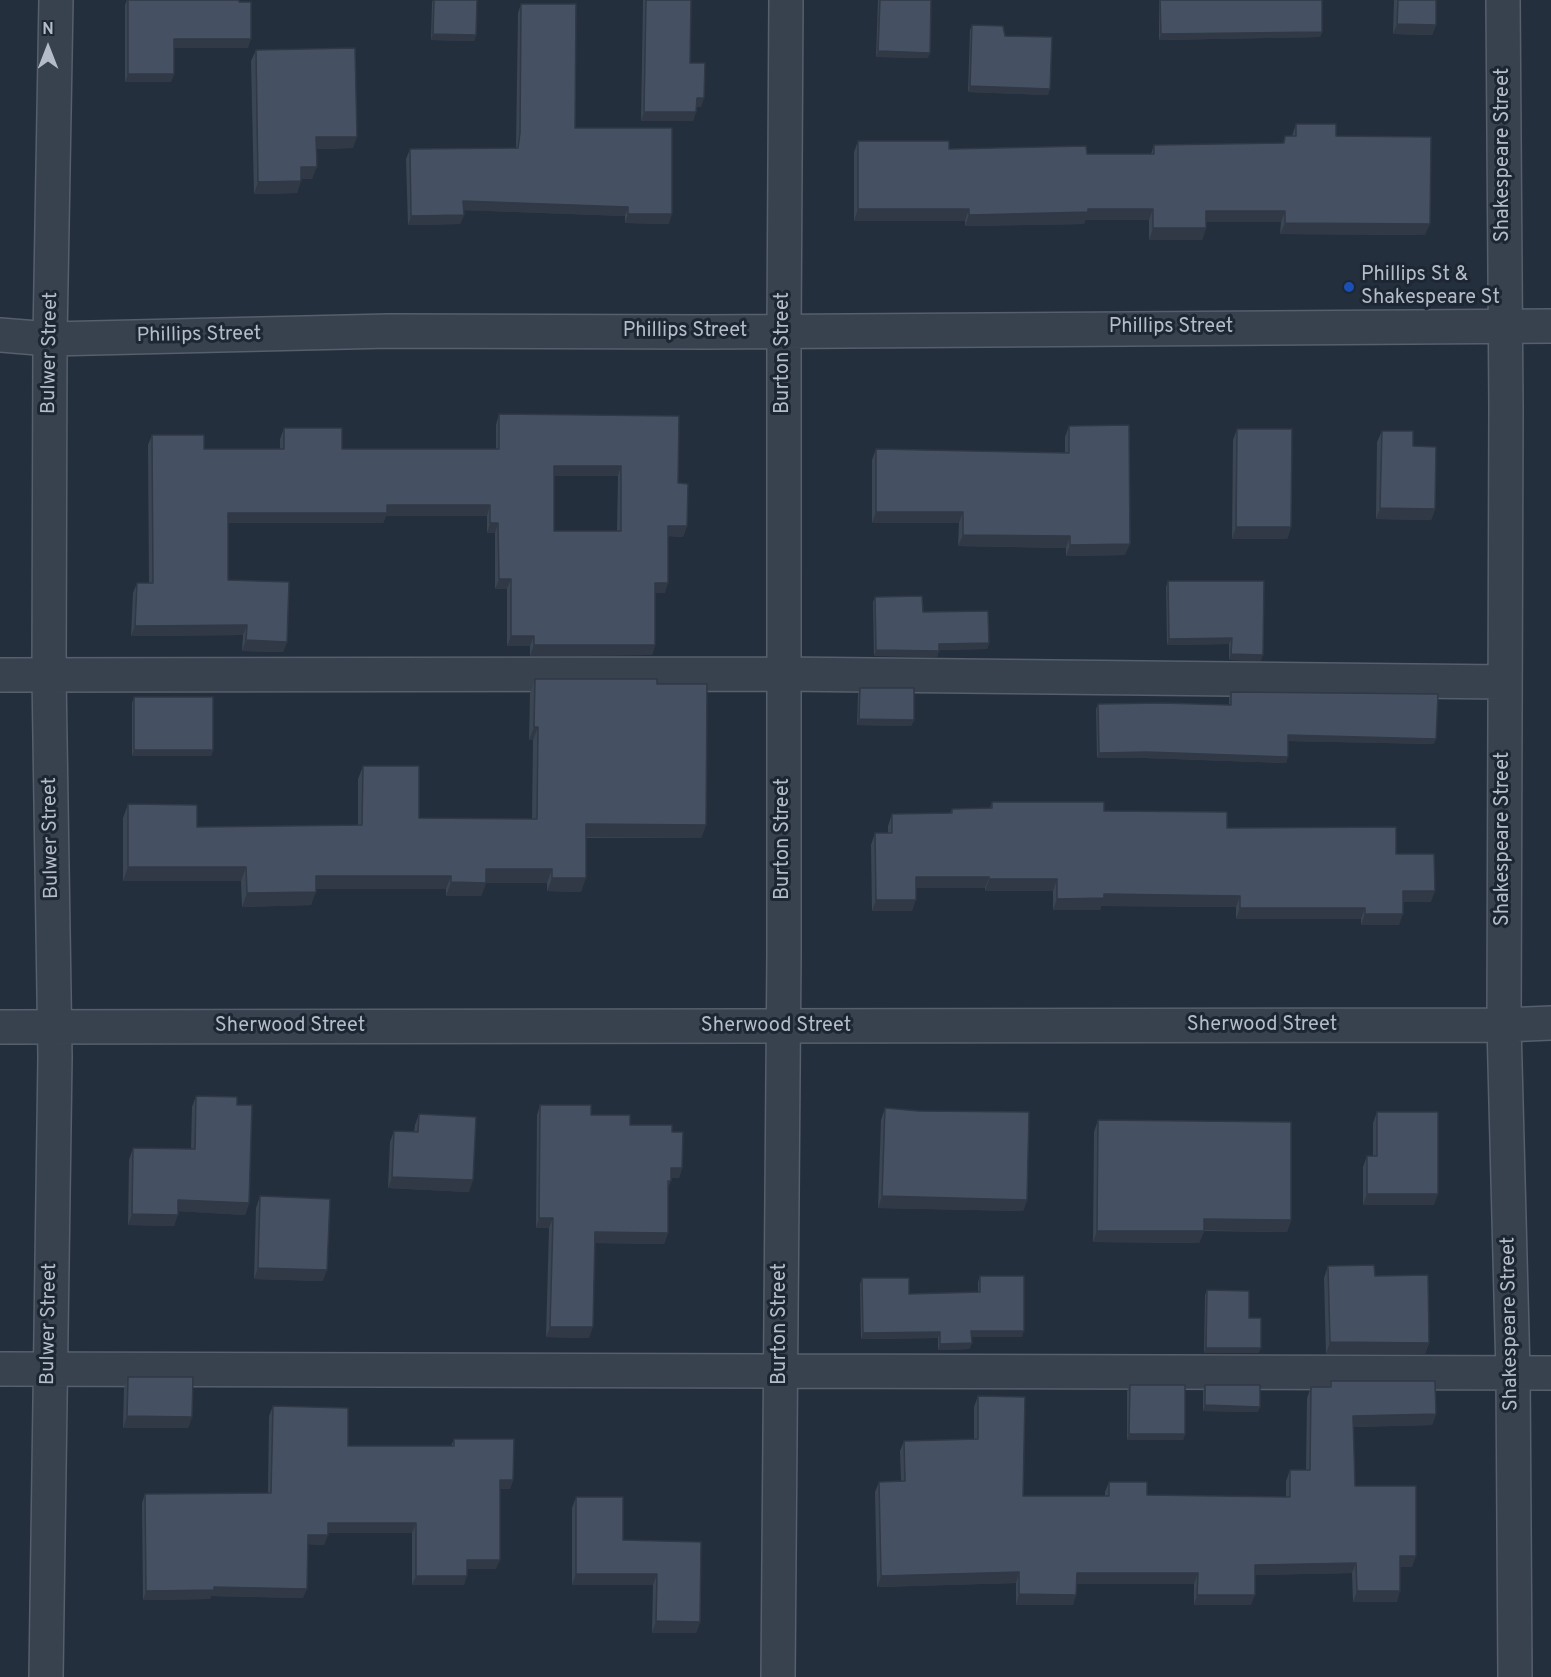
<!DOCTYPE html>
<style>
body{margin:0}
#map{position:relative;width:1551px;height:1677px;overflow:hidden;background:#242f3e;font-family:Overpass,sans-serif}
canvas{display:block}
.north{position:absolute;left:18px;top:18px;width:60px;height:60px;-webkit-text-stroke:4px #1d2633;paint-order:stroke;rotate:0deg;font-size:16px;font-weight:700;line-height:24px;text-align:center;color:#b4bcc9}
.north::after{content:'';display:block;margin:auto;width:21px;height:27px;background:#b4bcc9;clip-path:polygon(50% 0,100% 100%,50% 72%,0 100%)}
</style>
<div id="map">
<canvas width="1551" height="1677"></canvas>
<div class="north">N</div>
</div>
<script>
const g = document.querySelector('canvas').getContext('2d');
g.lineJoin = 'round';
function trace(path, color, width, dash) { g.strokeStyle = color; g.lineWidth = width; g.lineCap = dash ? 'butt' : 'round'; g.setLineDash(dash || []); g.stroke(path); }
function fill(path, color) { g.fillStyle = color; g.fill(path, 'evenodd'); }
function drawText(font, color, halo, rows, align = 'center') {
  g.font = font + ' Overpass,sans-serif'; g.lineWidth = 6; g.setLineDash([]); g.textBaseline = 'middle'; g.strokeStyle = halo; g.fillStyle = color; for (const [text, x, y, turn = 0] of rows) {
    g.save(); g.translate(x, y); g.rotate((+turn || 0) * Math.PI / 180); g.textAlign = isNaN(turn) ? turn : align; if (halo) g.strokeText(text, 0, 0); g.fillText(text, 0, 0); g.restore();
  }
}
const minor = new Path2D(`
 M1503,0l3,407 -2,618 9,348 2,304
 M0,335l50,4 339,-8 319,1 843,-6
 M0,675l783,-1 721,8
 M0,1027l1504,-2 47,-2
 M0,1369l1551,4
 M46,1677l9,-620 -6,-382 1,-336 6,-339
 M778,1677l6,-723v-623l2,-331`);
trace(minor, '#565f6c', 36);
trace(minor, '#38414e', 33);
fill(new Path2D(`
 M127,0h112l9,48h-74v26l-3,8h-46v-77z
 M433,0h44l-1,35 -2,6 -43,-1 1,-38z
 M643,0h48l-1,63 11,44h-4l-4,14h-52z
 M878,0h53l-3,58 -52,-1z
 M1159,0h163v32l-2,5 -161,3z
 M1394,0h42v25l-4,10 -39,-1z
 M521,4l54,124 94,96 -44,-1v-7l-162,-6 1,5 -4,9 -52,1 -2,-66 4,-10 106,-1 2,-135z
 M972,25l33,11 43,59 -80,-3 2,-62z
 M256,50l97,98 -37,1 -4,30h-11l-4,14 -43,1 -3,-133z
 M1296,124l40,12 89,99 -145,-1 1,-12h-75v6l-4,12h-53v-20h-64l-1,4 -119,2v-5h-111v-69l4,-11 91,8 138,5h64l3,-9 129,-2 2,-7h7z
 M499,414l179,69 9,43 -4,11 -15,-1 -3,57h-10v52l-3,10 -122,1v-10h-23v-57h-12v-56h-8v-17h-101l-3,7h-155v57l59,62 -4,10 -41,-1 1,-16 -112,1 2,-43 4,-10h12l-1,-138 4,-10 52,14h76v-10l4,-11 58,21h154v-24zM554,476h64l-1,55h-63z
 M1069,426l56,129 -59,1v-8l-108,-2 1,-23h-87v-63l4,-11 189,4v-16z
 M1237,429l54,98 -4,12h-55l1,-99z
 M1382,431l31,15 22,63 -4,11 -55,-1 1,-77z
 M1168,581l93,80 -32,-1v-16l-62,1 -1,-58z
 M875,597l48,15 66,31 -2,6 -48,1 -2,7 -63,-1 -1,-54z
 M535,679l122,5 49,141 -5,13h-115l-5,54 -34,-1v-8h-61l-5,13h-35v-7h-130l-5,16 -69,2 -1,-26h-118v-63l5,-14 69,23 161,-2v-46l5,-13 56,52 113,1 1,-79h-4l1,-47z
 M860,688l54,32 -3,6 -54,-1 1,-31z
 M1231,692l203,52 -146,-3 -2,22 -141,-5h-48l-1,-49 2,-5 131,1v-7z
 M134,697l79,53 -2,6h-79v-53z
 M992,802l112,9 123,17 169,26 35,48h-28l-4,23h-38v-6h-125v-12l-135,-1 -1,4h-47v-19h-68v-3h-69l-4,23h-40l-1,-66 4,-12h13v-7l4,-12 58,-1 2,-4 38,-1z
 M196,1096l41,9 12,98 -4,12 -67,-4 -4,15 -46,-1 1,-65 4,-12 58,1 1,-42z
 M540,1105l51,10 39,10 42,7 10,36 -3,10h-8l-3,11v44l-4,11 -69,-1 -6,95 -43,-1 3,-109h-13l1,-113z
 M885,1108l142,92 -4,11 -145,-3 3,-88z
 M1377,1112l57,93h-71v-38l4,-11h6v-33z
 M419,1114l50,78 -81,-4 2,-46 4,-11 20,1 1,-7z
 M1098,1120l193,100 -4,12 -83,-1 -5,12 -106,-1 1,-110z
 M260,1196l63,85 -69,-2 2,-71z
 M1328,1266l101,77 -4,11h-99l-2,-76z
 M980,1276l42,61h-50v6l-3,6 -31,1v-12l-77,1 -1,-55 2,-6 47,16 69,-2v-10z
 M1207,1290l42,28 10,35h-55l1,-58z
 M128,1377l64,40 -4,11h-65l1,-40z
 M1331,1381l105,33 -4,11 -79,2 2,59 57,81h-12l-3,35h-44l-1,-29 -97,2 -4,30h-57v-21h-117l-4,21h-57v-22l-139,4 -2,-95 4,-10 22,-1 -1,-30 4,-10 70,-2v-32l4,-11 45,100h82v-4l4,-10 38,13 139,2v-16l4,-11h16l1,-72 4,-11h17z
 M1130,1385l55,49 -2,6h-56v-49z
 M1205,1385l53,27 -55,-1v-20z
 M273,1406l75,40h103l3,-7 59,41 -3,9h-10l-4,80h-29l-3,16h-52v-52h-84l-4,12 -17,-1 -4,54 -92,-2 -1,3 -67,1 -1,-97 3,-9 123,-1 1,-77z
 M576,1497l47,43 78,2 -1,80 -4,11h-44l1,-48h-81v-77z`), '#3b4654');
fill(new Path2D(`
 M1397,24l39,1 -4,10 -39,-1z
 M1322,32l-2,5 -161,3 2,-6z
 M433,34l43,1 -2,6 -43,-1z
 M174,39h77l-3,9h-77z
 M878,51l52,2 -2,5 -52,-1z
 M128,74h46l-3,8h-46z
 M970,86l80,3 -2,6 -80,-3z
 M697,98h7l-3,9h-8z
 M644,112h52l-3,9h-52z
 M316,137h41l-4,11 -42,1z
 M301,167h16l-5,12h-15z
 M301,181l-4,12 -43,1 4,-12z
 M463,201l165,6 -3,9 -165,-6z
 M858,209h111l-4,12h-111z
 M1088,209h65l-4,11h-64l-1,4 -119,2 4,-11z
 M1206,211h79l-4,11h-79z
 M628,214h44l-3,10 -44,-1z
 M464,215l-4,9 -52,1 3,-9z
 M1285,223l145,1 -5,11 -145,-1z
 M1153,228h53l-4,12h-53z
 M554,466h67l-3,10h-67z
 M387,505h103l-3,11h-101l-3,7h-159l4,-10z
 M1380,508l55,1 -4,11 -55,-1z
 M876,512h87l-4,11h-87z
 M490,523h8l-3,10h-8z
 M668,526h19l-4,11 -18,-1z
 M1236,527h55l-4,12h-55z
 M963,535l107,1 -4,12 -108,-2z
 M1130,544l-5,11 -59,1 4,-11z
 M499,579h12l-4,10h-12z
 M655,583h13l-3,10h-13z
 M247,625l-4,10 -112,1 4,-10z
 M511,636h23l-4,10h-23z
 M1232,638l-3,6 -62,1 2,-6z
 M246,640l41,2 -4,10 -41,-1z
 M989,643l-2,6 -50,1 2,-6z
 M534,645h121l-3,10 -122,1z
 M876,650l63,1 -2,6 -63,-1z
 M1231,654l32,1 -2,6 -32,-1z
 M859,719l55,1 -3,6 -54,-1z
 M534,727h4l-5,13h-4z
 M1288,735l148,4 -2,5 -148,-3z
 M134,750h79l-2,6h-79z
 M1147,752l141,5 -2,6 -141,-5h-48l2,-5z
 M586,824l120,1 -5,13 -120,-1z
 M128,867h118l-5,14h-118z
 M486,869h66l-5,14h-61l-5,13h-35l5,-14z
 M316,876h135l-5,13h-135z
 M916,877h73l-4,11h-74z
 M552,878h34l-5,14 -34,-1z
 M989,879h68l-4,12h-68z
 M1403,891h32l-4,11h-32z
 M316,892l-5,13 -69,2 5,-14z
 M1104,894l136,2 -4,11 -135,-1 -1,4h-47l4,-11z
 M876,900h40l-4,11h-40z
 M1240,908h125l-4,11h-125z
 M1365,914h38l-4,11h-38z
 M671,1168h11l-3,10h-11z
 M392,1177l81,3 -4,12 -81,-4z
 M1367,1194h71l-4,11h-71z
 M882,1196l145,4 -4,11 -145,-3z
 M178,1200l71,3 -4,12 -71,-4z
 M132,1214l46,1 -4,11 -46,-1z
 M539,1218h14l-4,10h-13z
 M1204,1219l87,1 -4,12 -88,-2z
 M1097,1231h107l-5,12 -106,-1z
 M595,1232l73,1 -4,11 -73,-1z
 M258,1268l69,2 -4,11 -69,-2z
 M550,1327h43l-4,11 -43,-1z
 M971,1331h53l-2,6h-53z
 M940,1332l-2,6 -77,1 2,-6z
 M1330,1342l99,1 -4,11h-99z
 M972,1343l-3,6 -31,1 2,-6z
 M1206,1348h55l-2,5h-55z
 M1205,1405l55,2 -2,5 -55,-1z
 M1436,1414l-4,11 -83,2 4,-11z
 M127,1416l65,1 -4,11h-65z
 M1129,1434h56l-2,6h-56z
 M500,1480h13l-3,9h-14z
 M328,1523h88l-4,10h-87z
 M308,1535h20l-4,10 -20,-1z
 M1400,1556h16l-4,11h-15z
 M467,1560h33l-4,9h-32z
 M1356,1563l-4,10 -100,2 3,-10z
 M1019,1572l-3,11 -139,4 4,-11z
 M1077,1573h121l-4,11h-121z
 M576,1574h81l-4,11h-81z
 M416,1576h51l-3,9h-52z
 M214,1587l93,2 -4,9 -92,-2 -1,3 -67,1 3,-9z
 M1357,1591h43l-3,11h-44z
 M1019,1594l57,1 -3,10h-57z
 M1197,1595h58l-4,10h-57z
 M656,1621l44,1 -4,11h-44z`), '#303945');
const building = new Path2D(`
 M128,0h111v2h12v37h-77v35h-46z
 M434,0h43l-1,35 -43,-1z
 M646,0h45l-1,63h15l-1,35h-7l-1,14h-52z
 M880,0h51l-1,53 -52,-2z
 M1160,0h162v32l-161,2z
 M1398,0h38v25l-39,-1z
 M521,4h55l-1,124h97v86h-44v-7l-165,-6 1,14 -53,1 -1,-67 108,-1 2,-15z
 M972,25l31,1 2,10 47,1 -2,52 -80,-3z
 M355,48l2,89h-41l1,30h-16v14l-43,1 -2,-132z
 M1296,124h40v12l95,1 -1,87 -145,-1v-12h-79v17h-53v-19h-65v3l-119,3v-6h-111v-68h91v8l137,-3 1,8h67v-9l130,-2 1,-7h11z
 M499,414l180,2 -1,67 10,1 -1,42h-19v57h-13v62h-121v-9h-23v-57h-12l-1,-56h-8v-18h-103v8h-159v67l61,2 -2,60 -41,-2 1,-15 -112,1 2,-43h16l-1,-148h52v14h80v-21h58v21h157zM554,466h67v65h-67z
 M1129,425l1,119 -60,1v-9l-107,-1v-23h-87v-63l193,4v-27z
 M1237,429h55l-1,98h-55z
 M1382,431h31v15l23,1 -1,62 -55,-1z
 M1168,581h96l-1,74 -32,-1 1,-16 -63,1z
 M922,596l1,16 65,-1 1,32 -50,1v7l-63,-1 -1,-53z
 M535,679h122v5h50l-1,141 -120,-1v54h-34v-9h-66v14l-35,-1v-6h-135v16l-69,1 -1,-26h-118v-63l69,1v22l165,-2 1,-59h56v52l118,1 1,-92h-4z
 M860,688h54v32l-55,-1z
 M1231,692l207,2 -2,45 -148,-4v22l-141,-5 -48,1 -1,-49 64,-1 69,2z
 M134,697h79v53h-79z
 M992,802h112v9l123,1v16l169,-1v27h38l1,37h-32v23h-38v-6h-125v-12l-136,-2v4l-47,1v-20h-68v-2h-73v23h-40l-1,-67h17v-19l60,-1v-4l40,-1z
 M196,1096l41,1v8h15l-3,98 -71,-3v15l-46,-1 1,-66 62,1z
 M540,1105h51v10h39v10h42v7h11l-1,36h-11v13h-3v52l-73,-1 -2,95h-43l3,-109h-14z
 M885,1108l34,3 110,1 -2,88 -145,-4z
 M1377,1112h61v82h-71v-38h10z
 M419,1114l57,3 -3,63 -81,-3 2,-46 24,1z
 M1098,1120l193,2v98l-87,-1v12h-107z
 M260,1196l70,3 -3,71 -69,-2z
 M1374,1265l1,11 53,-1 1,68 -99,-1 -2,-76z
 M980,1276h44v55h-53l1,12 -32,1v-12l-77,1 -1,-55h47v16l71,-2z
 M1207,1290l42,1v27h12v30h-55z
 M128,1377h65l-1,40 -65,-1z
 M1331,1381h104l1,33 -83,2 2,70h61v70h-16v35h-43l-1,-28 -101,2v30h-58l1,-22h-121l-1,22 -57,-1v-22l-138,4 -2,-94 26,-1 -1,-40 74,-2v-43l47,1 -2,99h86v-14h38v13l143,2v-27h20l1,-83h20z
 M1130,1385h55v49h-56z
 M1205,1385h55v22l-55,-2z
 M273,1406l75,2v38h106v-7h60l-1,41h-13v80h-33v16h-51v-53h-88v12h-20l-1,54 -93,-2v3l-68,1 -1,-97 126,-1z
 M576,1497h47v43l78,2 -1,80 -44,-1 1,-47h-81z`);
fill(building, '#455162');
trace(building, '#303945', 1.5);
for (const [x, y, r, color] of [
 [1349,287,6,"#1a4fb4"]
]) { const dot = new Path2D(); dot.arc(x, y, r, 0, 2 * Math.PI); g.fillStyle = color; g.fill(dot); trace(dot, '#1d2633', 2); }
drawText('20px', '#b4bcc9', '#1d2633', [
 ["Shakespeare Street",1504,155,-90],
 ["Phillips Street",1171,328],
 ["Phillips Street",685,332],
 ["Phillips Street",199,336,-1],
 ["Bulwer Street",51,353,-89],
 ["Burton Street",784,353,-90],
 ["Bulwer Street",52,838,-91],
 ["Burton Street",784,839,-90],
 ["Shakespeare Street",1504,839,-90],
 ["Sherwood Street",1262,1026],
 ["Sherwood Street",290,1027],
 ["Sherwood Street",776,1027],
 ["Bulwer Street",50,1324,-89],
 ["Burton Street",781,1324,-90],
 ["Shakespeare Street",1511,1324,-91]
]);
drawText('20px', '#b4bcc9', '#1d2633', [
 ["Phillips St &",1361,276],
 ["Shakespeare St",1361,299]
], 'left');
</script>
